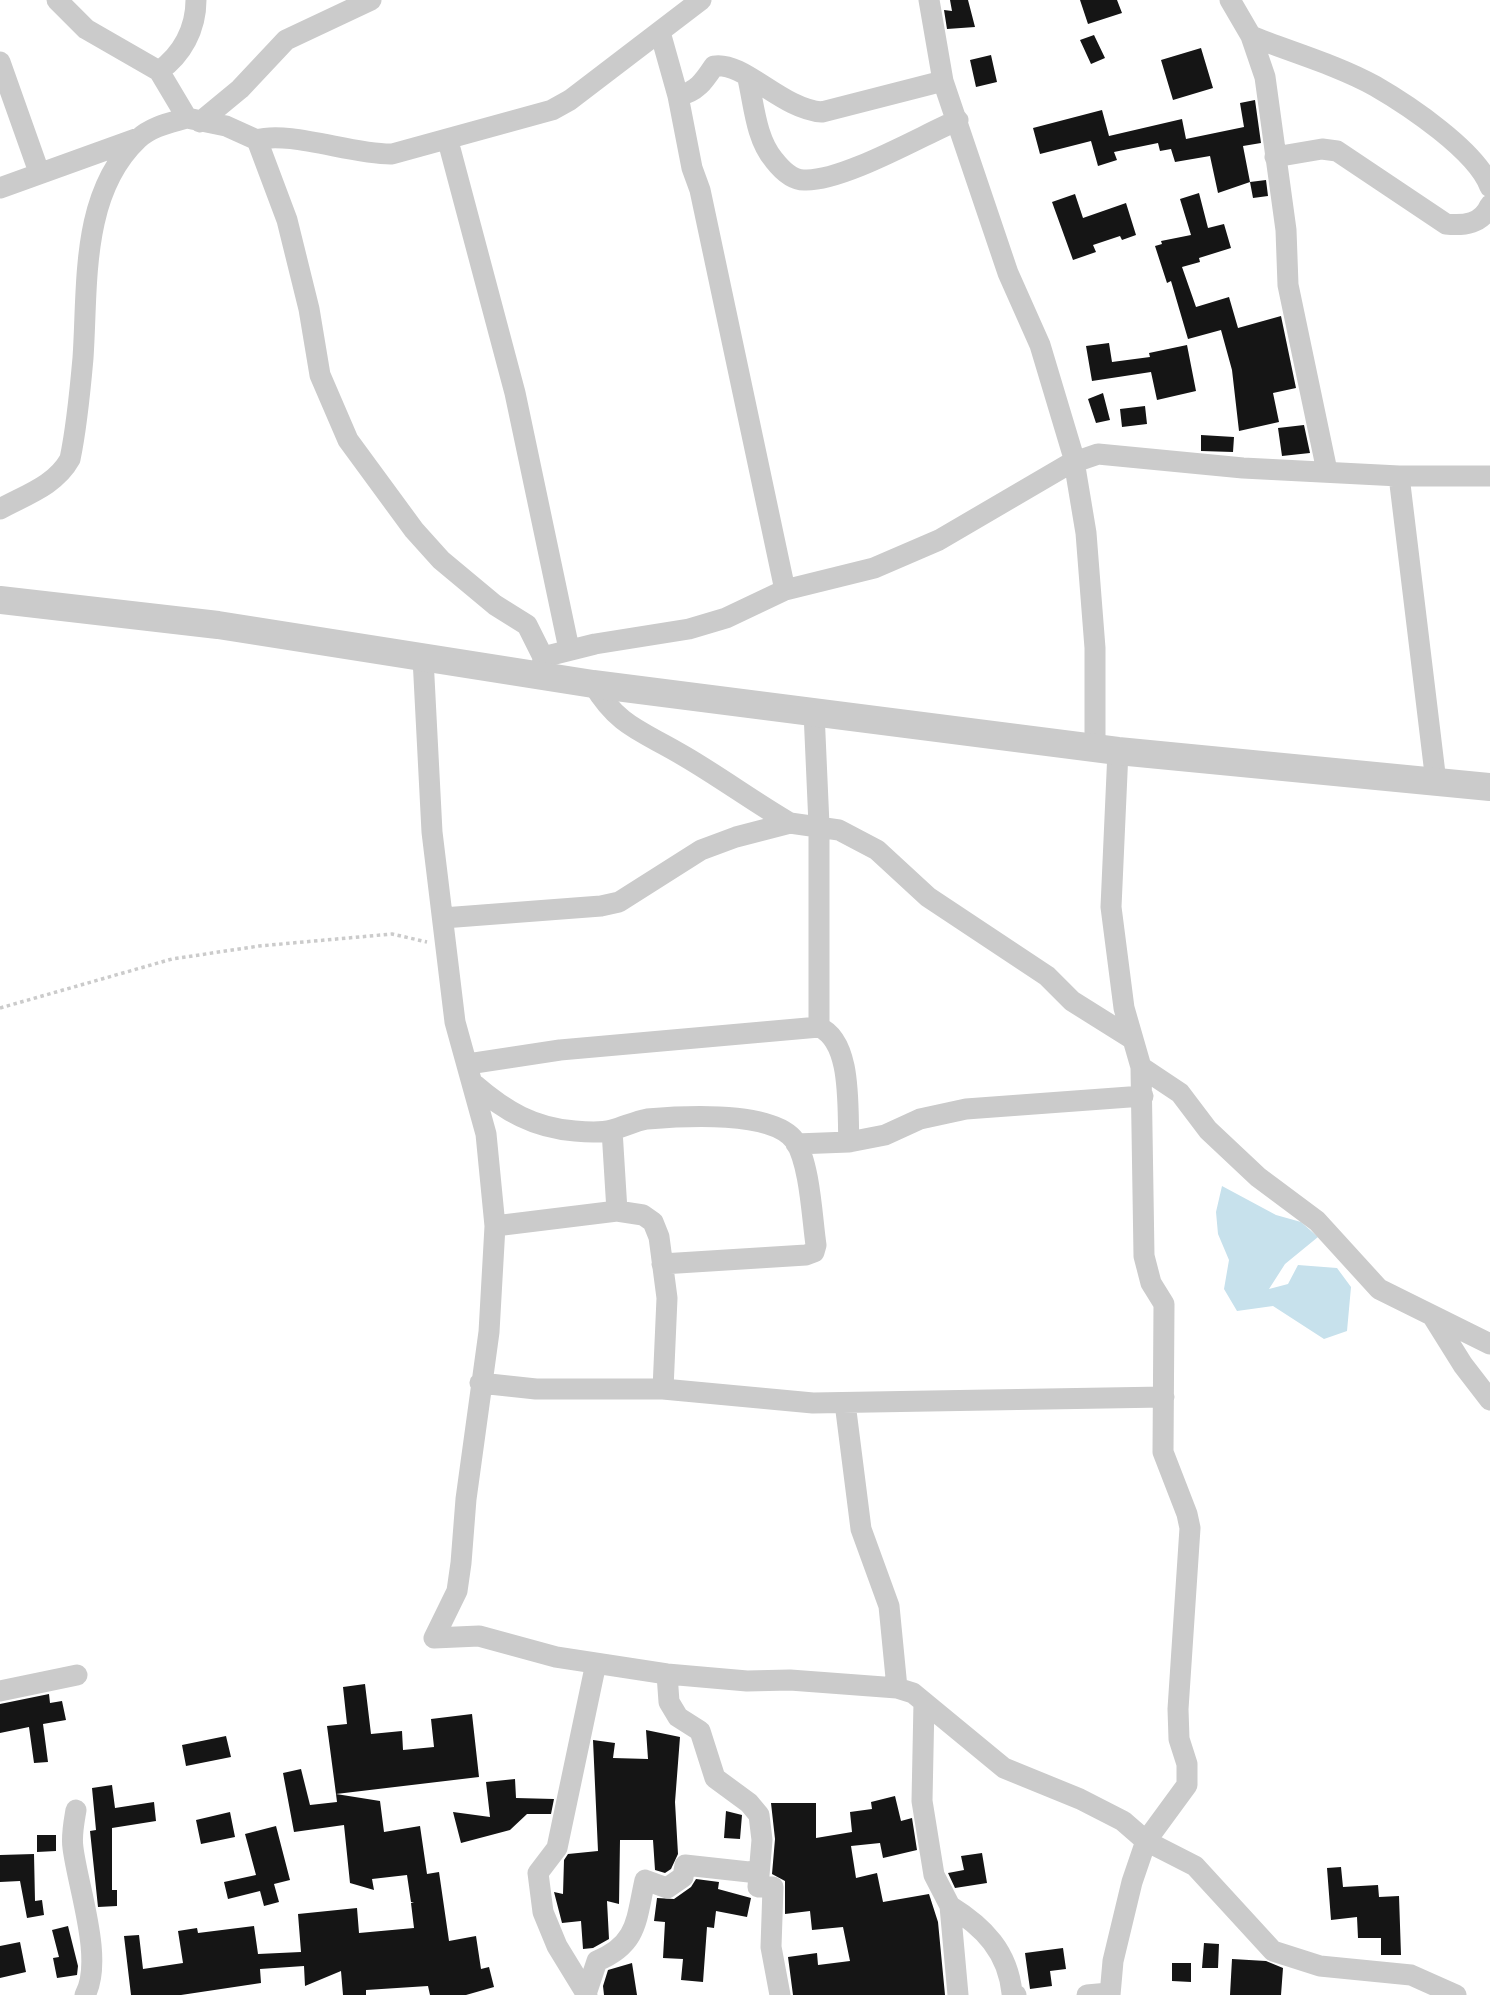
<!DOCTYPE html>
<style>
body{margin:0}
canvas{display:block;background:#fff}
</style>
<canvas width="1490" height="1995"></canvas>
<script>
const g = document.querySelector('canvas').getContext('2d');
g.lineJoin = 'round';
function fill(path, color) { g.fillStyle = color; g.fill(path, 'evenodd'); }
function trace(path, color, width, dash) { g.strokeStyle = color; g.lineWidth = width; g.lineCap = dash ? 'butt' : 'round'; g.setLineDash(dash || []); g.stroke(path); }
fill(new Path2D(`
 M1222,1186l54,29 25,7 17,15 -33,27 -16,25 19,-5 10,-19 39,3 14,19 -4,44 -23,8 -51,-33 -36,5 -13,-22 5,-29 -11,-26 -2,-22z`), '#c7e1ec');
fill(new Path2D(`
 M950,0h18l7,27 -28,2 -3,-19 8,1z
 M1080,0h37l5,13 -34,11z
 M1094,35l11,23 -14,6 -11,-24z
 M1201,48l12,40 -40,12 -12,-40z
 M991,55l6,27 -21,5 -6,-27z
 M1255,100l6,43 -18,3 7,36 -32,11 -8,-37 -35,6 -4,-13 -11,2 -2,-8 -44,9 3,8 -19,6 -7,-25 -51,13 -7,-26 69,-18 7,26 73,-17 4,20 58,-12 -4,-24z
 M1266,180l2,16 -15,2 -3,-16z
 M1199,193l9,35 16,-4 7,24 -32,10 1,4 -18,5 14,40 33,-10 9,31 43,-12 15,72 -23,5 6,29 -40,9 -7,-61 -11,-40 -33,9 -17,-58 -4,2 -12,-37 7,-2 -1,-3 30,-6 -11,-36z
 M1075,194l8,24 43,-15 10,32 -14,5 -2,-4 -27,9 3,7 -23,8 -21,-58z
 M1109,343l3,19 38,-5 -1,-4 38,-8 9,46 -39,9 -6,-28 -59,9 -6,-35z
 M1103,393l7,27 -14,3 -8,-24z
 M1145,406l2,18 -25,3 -2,-18z
 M1304,425l6,28 -28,3 -4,-28z
 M1201,435l33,2 -1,15 -32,-1z
 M365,1684l6,50 31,-3 1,19 31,-3 -3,-28 41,-5 7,63 -143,17 -9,-68 20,-2 -4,-37z
 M49,1694l1,9 12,-2 4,19 -23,4 5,38 -14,1 -5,-36 -29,6v-29z
 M646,1730l34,7 -5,65 3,52 -7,15 -6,4 -10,-3 -2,-30h-33l-1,64 -12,-3 2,38 -16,9 -10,1 -2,-28 -19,2 -8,-31 9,2 1,-34 4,-6 30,-3 -5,-111 22,3 -2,15 35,1z
 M226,1736l5,21 -45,9 -4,-21z
 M301,1769l9,36 27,-3 -1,-8 44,7 4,31 36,-6 7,48 12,-2 10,69 27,-5 5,33 8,-2 5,20 -28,8h-36l-2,-9 -62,4v5h-23l-2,-24 -36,15 -1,-20 -44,3 1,14 -80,12h-50l-7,-59 15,-1 4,34 40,-6 -5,-32 19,-3 1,5 56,-7 4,28 43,-2 -3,-38 59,-6 2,25 55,-5 -3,-25h3l-3,-1 -4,-27 -35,4 2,11 -24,-7 -6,-58 -50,7 -11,-59z
 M515,1779l1,19 38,1 -3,15h-24l-17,16 -49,13 -8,-31 37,5 -4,-35z
 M112,1785l3,23 39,-6 2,19 -44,7v62h5v16l-19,1 -8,-76 6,-1 -4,-42z
 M895,1796l6,25 11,-3 5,32 -34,8 -3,-15 -29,3 5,32 21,-5 6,29 46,-8 9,28 7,73h-152l-5,-38 29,-4 1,12 32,-4 -7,-34 -31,3 -2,-19 -25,3v-33l-13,-7 3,-35 -4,-36h45v35l36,-6 -2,-20 22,-3 -1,-7z
 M726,1811l16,4 -2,24 -16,-1z
 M230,1812l5,25 -34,7 -5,-24z
 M276,1826l14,54 -16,4 5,18 -15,4 -4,-15 -32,8 -4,-17 32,-7 -11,-41z
 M37,1835h19v16l-19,1z
 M982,1853l5,30 -32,5 -7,-15 16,-3 -3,-14z
 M34,1854l1,47 7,-1 2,15 -17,3 -7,-37 -20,1v-27z
 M1341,1867l2,20 35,-2 1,12 20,-1 2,59h-20v-17h-23l-1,-21 -26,3 -4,-52z
 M696,1879l23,3 -1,7 33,9 -4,19 -31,-6 -2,17 -7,-1 -4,55 -22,-2 2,-21 -20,-1 2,-36 -11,-1 3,-23 17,1 17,-12z
 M68,1926l10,40 -1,9 -20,3 -4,-20 6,-1 -7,-27z
 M20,1942l6,30 -26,6v-32z
 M1204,1943l15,1 -1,24h-16z
 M1063,1948l3,21 -16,2 2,15 -22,3 -5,-36z
 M1232,1959l34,2 17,7 -2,27h-51z
 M632,1963l5,32h-33l-1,-9 5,-16z
 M1172,1963h19v19l-19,-1z`), '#151515');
trace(new Path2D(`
 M0,1008l172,-49 87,-13 133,-12 35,8`), '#cbcbcb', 3.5, [3.5, 3.5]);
trace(new Path2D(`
 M57,0l29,29 73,42 28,47 39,8 31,14 30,80 22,89 11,66 28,65 66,90 27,30 54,45 32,20 16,32 -1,11
 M929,0l14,81 65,192 32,72 33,110 13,78 9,115v98
 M1230,0l21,36 14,41 21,153 2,55 39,186
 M660,32l18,64 14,72 8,22 85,400
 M1251,36c40,16 86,29 124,50 33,19 102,65 115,101
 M0,62l39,110
 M159,71c23,-16 37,-42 37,-71
 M748,79c6,26 8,60 26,81 7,9 18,20 30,20 38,2 117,-44 154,-60
 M678,96c19,-4 26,-15 36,-30 30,-5 67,43 108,46l121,-31
 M200,122l40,-33 46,-49 85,-40
 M257,140c31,-10 97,15 135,14l160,-44 18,-10 131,-100
 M448,141l67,252 54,256
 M1275,157l47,-8 15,2 109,73c18,2 36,0 44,-19
 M0,188l136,-49
 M1399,476l37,306
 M0,509c25,-14 55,-23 70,-50 7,-33 10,-67 13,-101 5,-73 -3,-164 55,-219 14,-13 32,-16 49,-21
 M543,657l52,-13 94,-15 37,-11 59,-28 89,-22 65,-28 130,-76 29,-10 145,14 156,8h91
 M423,658l9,174 23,190 31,112 9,92 -6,106 -23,167 -5,64 -4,28 -23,47 45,-2 77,21 111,17 80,7 43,-1 107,8 16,5 91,75 76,31 43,22 23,20 49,25 78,85 47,15 91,9 45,20
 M593,684c26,44 50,47 91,72 36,21 70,46 106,67
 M814,712l5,113v202
 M443,918l158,-12 18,-4 82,-52 35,-13 54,-14 49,7 38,20 51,47 119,79 25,25 59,37
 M468,1064l92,-14 259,-23c34,15 28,82 30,115
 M1141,1067l39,26 28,37 50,47 59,44 62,68 111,55
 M475,1085c30,26 59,43 100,46 11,1 26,2 37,-1 12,-3 23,-9 35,-11 36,-3 126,-9 148,22 15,23 17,77 21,104l-2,7 -8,3 -144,9
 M612,1130l5,81
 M796,1144l53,-2 36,-7 35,-16 46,-10 177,-13
 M495,1226l122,-15 26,4 10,7 6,15 8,61 -4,91
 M1433,1317l30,48 27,35
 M480,1383l56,6h127l150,14 351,-6
 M845,1403l16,126 28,77 8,82
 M667,1674l2,28 9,15 22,14 15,47 34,25 10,12 3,25 -4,47h15l-2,60 9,48
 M0,1691l77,-16
 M924,1702l-2,99 12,74 16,31 8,89
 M76,1810c-2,12 -5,26 -3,38 5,40 31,112 12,147
 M950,1906c34,21 58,46 62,87l4,2
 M586,1994l11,-33c41,-17 39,-41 48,-81l22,8 16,-11 2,-12 64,7 9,-2
 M587,1995l-30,-49 -14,-34 -5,-39 19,-25 39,-185
 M1087,1995l22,-2
 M1110,1995l3,-34 19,-79 14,-41 41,-56v-21l-8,-25 -1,-30 12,-181 -3,-14 -24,-62 1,-148 -13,-21 -7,-27 -3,-189 -17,-59 -13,-101 7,-156`), '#cbcbcb', 21);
trace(new Path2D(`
 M0,600l218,25 375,59 525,67 372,36`), '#cbcbcb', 28);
</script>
